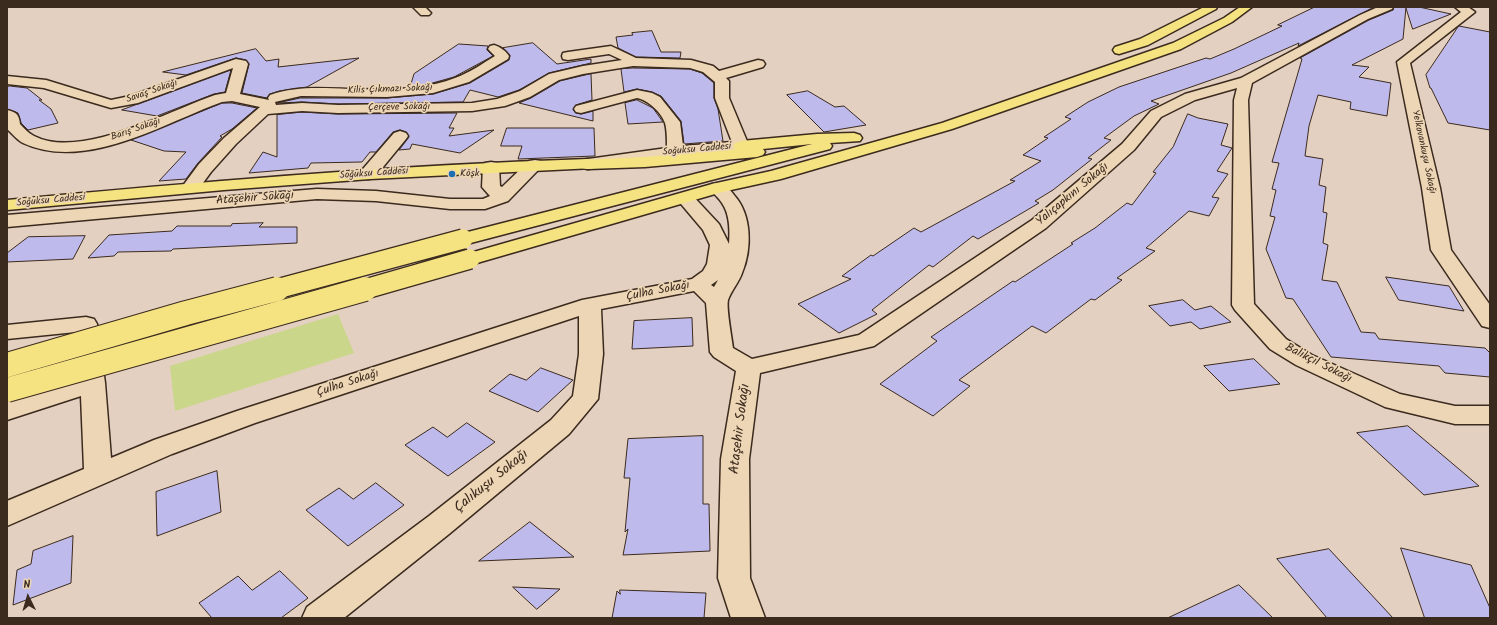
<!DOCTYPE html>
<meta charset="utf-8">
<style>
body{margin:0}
#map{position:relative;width:1497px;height:625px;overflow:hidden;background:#e4d0c0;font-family:Kalam,sans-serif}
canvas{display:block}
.frame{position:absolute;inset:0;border:8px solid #3b2a1e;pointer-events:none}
.north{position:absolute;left:8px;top:577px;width:40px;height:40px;-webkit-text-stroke:3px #edd6b5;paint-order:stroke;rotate:355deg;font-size:11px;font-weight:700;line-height:16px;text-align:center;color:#3b2a1e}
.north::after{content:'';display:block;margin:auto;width:14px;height:18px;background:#3b2a1e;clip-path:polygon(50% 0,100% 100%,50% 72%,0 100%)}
</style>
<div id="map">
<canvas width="1497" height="625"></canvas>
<div class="frame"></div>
<div class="north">N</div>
</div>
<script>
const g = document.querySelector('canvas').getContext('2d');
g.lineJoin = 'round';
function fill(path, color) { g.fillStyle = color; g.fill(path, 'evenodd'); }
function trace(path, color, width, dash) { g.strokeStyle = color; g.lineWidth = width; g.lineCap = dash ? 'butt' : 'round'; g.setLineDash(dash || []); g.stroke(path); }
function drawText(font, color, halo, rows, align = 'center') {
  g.font = font + ' Kalam,sans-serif'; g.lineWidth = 3.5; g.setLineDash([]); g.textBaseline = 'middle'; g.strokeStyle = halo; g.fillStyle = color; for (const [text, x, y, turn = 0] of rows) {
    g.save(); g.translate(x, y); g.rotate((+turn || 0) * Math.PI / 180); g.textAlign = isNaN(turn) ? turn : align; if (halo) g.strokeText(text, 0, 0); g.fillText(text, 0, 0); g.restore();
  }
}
fill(new Path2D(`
 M338,314l16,39 -179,58 -5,-45z`), '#cad689');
const building = new Path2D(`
 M1315,7h59l-76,39 1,-3 -68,30 -80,28 8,3 -25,12 -30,22 7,2 -23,18 4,1 -39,31 -18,11 4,2 -61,36 -5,-3 -40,31 -4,-2 -57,45 5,4 -38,19 -41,-29 53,-25 -9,-3 29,-21 2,1 41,-28 7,4 94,-51 -5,-1 31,-19 -18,-6 25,-17 -4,-1 27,-18 -6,-2 23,-15 31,-15 87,-29 4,1 24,-10 48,-23 -4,-1z
 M1394,7h12l-3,32 -51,26 17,2 -10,10 32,6 -4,33 -37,-7 1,-7 -33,-7 -9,31 -4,30 18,3 -4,26 7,2 -3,25 4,1 -4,30 5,2 -6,35 15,2 24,50 14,1 4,6 106,9 5,5v24l-45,-4 -6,-7 -108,-9 -38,-58 -7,-1 -20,-49 9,-32 -5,-1 6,-26 -4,-1 7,-26 -7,-1 30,-103 -2,-1 69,-38 24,-10z
 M1406,7h13l32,7 -38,15z
 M1459,26l31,6v98l-42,-7 -17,-35h-1l-4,-13z
 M652,31l9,21h20l-1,6 -44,-1 -18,-9 -2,-11 17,-2 -1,-2z
 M533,43l24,21 34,-5v4l-42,10 -30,17 -21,7 -28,-7 -7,12 -125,2 -36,-2 -25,1 23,-5h87l46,-4 37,-11 39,-23 1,-5 -7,-7z
 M459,44l29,2 -1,4 6,6 -39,21 -25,7 -19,3 4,-13z
 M256,49l10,12 13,-2 -1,8 81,-9 -52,29 -28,4 -9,3 -3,4 -25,-5 7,-29 -3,-4 -10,-2 -50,17 -23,-3z
 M633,68l57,1 12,4 12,10v15l4,11 5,32 -39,3 -3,-23 -20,-25 -9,-4 -15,-3 -13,3 -3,-23z
 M231,70l-6,22 -11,2 -57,22 -35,-6z
 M591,74l1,26 -16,5 -3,5 3,3 5,1 12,-3v10l-74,-18 12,-5 29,-17z
 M10,86l17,2 15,12h-3l12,9 7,14 -30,7 -7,-7 -3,-10 -11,-4v-22z
 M808,91l27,16 9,-1 22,19 -42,7 -37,-37z
 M637,100l16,8 10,14 -35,2 -3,-21z
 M222,103h10l25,5 -25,21 -12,7 2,1 -24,26 -12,16 -27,2 27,-29 -22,-1 -33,-11z
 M302,112l36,2 119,-1 -8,15h5l-5,8 45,-6 -34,23 -48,-9 -2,5 -11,1 10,-13 -3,-5 -6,-2 -7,2 -17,20h-6l-8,10 -51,1 -3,5 -59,5 14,-21 14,5v-42z
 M1188,114l10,4 30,6 -7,21 11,3 -15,23 11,3 -16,23 7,1 -10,18 -20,-5 -43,37 9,3 -38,27 5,2 -27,20 -4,-1 -45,34 -14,-7 -73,54 11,6 -37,30 -53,-32 57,-43 -6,-4 82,-56 2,1 58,-38 -2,-1 24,-15 32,-25 5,2 24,-32 -3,-1 20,-25z
 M507,128h87l1,28 -77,3 4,-13h-21z
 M263,223l-4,4h38v16l-124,6 -2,2 -53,1 -4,4 -26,2 21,-23 63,-4 5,-5h54l1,-2z
 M85,236l-12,23 -66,3v-9l21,-16z
 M1386,277l63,9 15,25 -65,-11z
 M1183,300l12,10 16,-4 20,16 -31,7 -9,-7 -21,4 -21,-20z
 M692,318l1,28 -61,3 2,-28z
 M1254,359l26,25 -51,7 -25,-25z
 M541,368l32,12 -35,32 -49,-21 21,-17 16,6z
 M467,423l28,19 -47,34 -43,-31 28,-18 14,10z
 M1408,426l71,60 -55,9 -67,-62z
 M703,436v68h6l1,47 -87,4 5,-26 -3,3 5,-54h-6l4,-39z
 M217,471l4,41 -64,24 -1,-44z
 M376,483l28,22 -56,41 -42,-36 33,-22 14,11z
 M530,522l44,35 -95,4z
 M73,536l-2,47 -58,22 4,-35 14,-6 2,-13z
 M1401,548l70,17 19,43v10h-65z
 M1329,549l64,69h-66l-50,-59z
 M280,571l28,27 -27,20h-69l-13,-15 39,-27 14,14z
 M1239,585l34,33h-105z
 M513,587l47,2 -23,20z
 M620,590l86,3 -2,25h-92l5,-27 3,3z`);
fill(building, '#bebaeb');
trace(building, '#3b2a1e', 1);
const minor = new Path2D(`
 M413,7h12l6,6 -2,2h-8z
 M1378,7h15l-1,2 -24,10 -116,64 -4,17 6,204 32,35 26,16 88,39 55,12h35v18h-35l-70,-17 -89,-42 -26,-16 -35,-39 -3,-5 2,-205 3,-12 -42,12 -34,17 -27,33 -88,78 -172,118 -114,27 -11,86 1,119 15,40h-34l-13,-40 3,-119 15,-88 -22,-14 -4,-5 -4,-49 -12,-12 -93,18 2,45 -5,45 -29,35 -120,100 -105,84h-42l5,-11 122,-91 122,-96 22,-24 6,-42v-38l-324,107 -83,31 -165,72v-25l77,-32 -3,-73 -74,24v-18l73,-24 -4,-46 -69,7v-14l79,-8 8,2 3,5 8,59 6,75 43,-18 83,-29 345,-111 110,-21 11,-8 4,-7 3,-19 -7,-15 -27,-32 3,-4 6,-1 6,1 28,30 10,20c1,-13 1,-30 -7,-41 -4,-6 -9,-10 -13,-15l3,-4c11,-2 16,3 22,11 18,20 18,54 8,78 -3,9 -11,18 -14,27 -2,8 4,39 5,48l19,11 107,-24 173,-115 90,-76 29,-33 34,-17 56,-16 119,-63zM718,280l-4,7 -3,-2z
 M1455,7h13l7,5 -65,51 30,125 11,62 39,55v23l-8,-2 -51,-76 -9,-62 -25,-126 64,-50z
 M494,45c6,2 12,6 15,11l-1,3 -39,23 -36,11 -46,4 -86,-1 -26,6 1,3 26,-2 36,2 134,-2 25,-4 23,-8 29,-17 34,-8 39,-6 -13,-6 -41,6 -5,-1 -1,-3 1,-3 5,-1 43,-6 25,12 55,2 22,6 6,5 39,-11 5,1 2,3 -2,3 -37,11 3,3v17l20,48 -2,3 -6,2 -98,9 -55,9 -6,-1 -2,-4 2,-4 6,-1 79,-11c0,-8 0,-18 -2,-25 -4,-11 -17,-23 -28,-25l-56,15 -5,-1 -2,-3 2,-3 61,-16 15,3 8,4 20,25 3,24 49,-4 -17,-44v-16l-12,-10 -13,-4 -57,-2 -50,8 -24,6 -29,17 -25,9 -33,5 -134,2 -36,-2 -34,3 -32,30 -25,28 -14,19 -6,1 -6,-1 -3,-4 17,-23 25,-26 36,-31 -28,-6 -10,1c-58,21 -137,70 -199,41 -6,-3 -11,-10 -16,-14v-19c9,2 12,4 13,14 4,4 8,9 14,12 47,24 134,-25 181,-41l11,-2 7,-25 -95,35 -27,5 -67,-20 -37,-4v-8l39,4 65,20 19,-4 106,-37 10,2 2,3 -8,30 29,6 -1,-2 2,-3c26,-9 51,-7 79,-6 34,1 73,2 106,-11 14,-5 27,-14 40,-22l-7,-7 2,-3z
 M400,131l6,2 2,3 -2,3 -32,39 -6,1 -6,-1 -3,-4 3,-4 32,-37z
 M535,160l6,1 2,4 -35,36 -23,8h-35l-74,-8 -59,-2 -310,28v-12l310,-26 59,2 74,8h33l7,-3 -8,-9 1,-20 2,-4 6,-1 6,1 2,4 1,19 2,1 27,-26z`);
const major = new Path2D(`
 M588,159l6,1 2,4 -2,4 -224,11 -146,11 -217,20v-10c193,-18 387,-35 581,-41z`);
const highway = new Path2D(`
 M1204,7h13l-1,2 -68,36 -29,9 -4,-1 -2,-3 2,-3 25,-8z
 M1240,7h12l-20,15 -51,27 -229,80 -171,50 -59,13 -245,71 -7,2 -7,-2 -3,-4 3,-4 249,-71 59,-13 171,-48 231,-80 51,-25z
 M854,133l6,2 2,3 -2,3 -30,2 2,3 -2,3 -367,96 -7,-2 -3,-4 3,-4 356,-91 -49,5 2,3 -2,3 -6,2 -112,10 -57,2 -6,-1 -2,-4 2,-4 63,-3 90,-8 -2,-3 2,-3 6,-2 76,-7z`);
trace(minor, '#3b2a1e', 3);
trace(major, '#3b2a1e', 3);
trace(highway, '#3b2a1e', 3);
fill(minor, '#edd6b5');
fill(major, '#f5e382');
fill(highway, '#f5e382');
const highwayBridgeFar1 = new Path2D(`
 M273,290l190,-51
 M362,290l108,-31`);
const highwayBridge = new Path2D(`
 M7,365l179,-52 91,-24
 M7,390l358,-101`);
trace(highwayBridgeFar1, '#3b2a1e', 22, []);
trace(highwayBridge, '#3b2a1e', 26, []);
trace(highwayBridgeFar1, '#f5e382', 19);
trace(highwayBridge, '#f5e382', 24);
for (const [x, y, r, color] of [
 [452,174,4,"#1f6fb2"]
]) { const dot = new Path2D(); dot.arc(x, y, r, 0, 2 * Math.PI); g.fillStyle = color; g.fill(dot); trace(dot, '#edd6b5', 1.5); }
drawText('10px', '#3b2a1e', '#edd6b5', [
 ["Kilis Çıkmazı Sokağı",390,90,-2],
 ["Savaş Sokağı",152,92,-19],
 ["Çerçeve Sokağı",399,108,-1],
 ["Barış Sokağı",136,130,-19],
 ["Soğuksu Caddesi",697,150,-5],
 ["Yelkovankuşu Sokağı",1423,152,78],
 ["Soğuksu Caddesi",374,174,-4],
 ["Soğuksu Caddesi",51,201,-5]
]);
drawText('10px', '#3b2a1e', '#edd6b5', [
 ["Köşk",460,174]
], 'left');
drawText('12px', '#3b2a1e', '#edd6b5', [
 ["Yalıçapkını Sokağı",1073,195,-40],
 ["Ataşehir Sokağı",255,199,-4],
 ["Çulha Sokağı",658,292,-11],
 ["Balıkçıl Sokağı",1318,364,27],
 ["Çulha Sokağı",348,384,-18]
]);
drawText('14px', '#3b2a1e', '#edd6b5', [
 ["Ataşehir Sokağı",741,429,-83],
 ["Çalıkuşu Sokağı",492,482,-39]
]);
</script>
